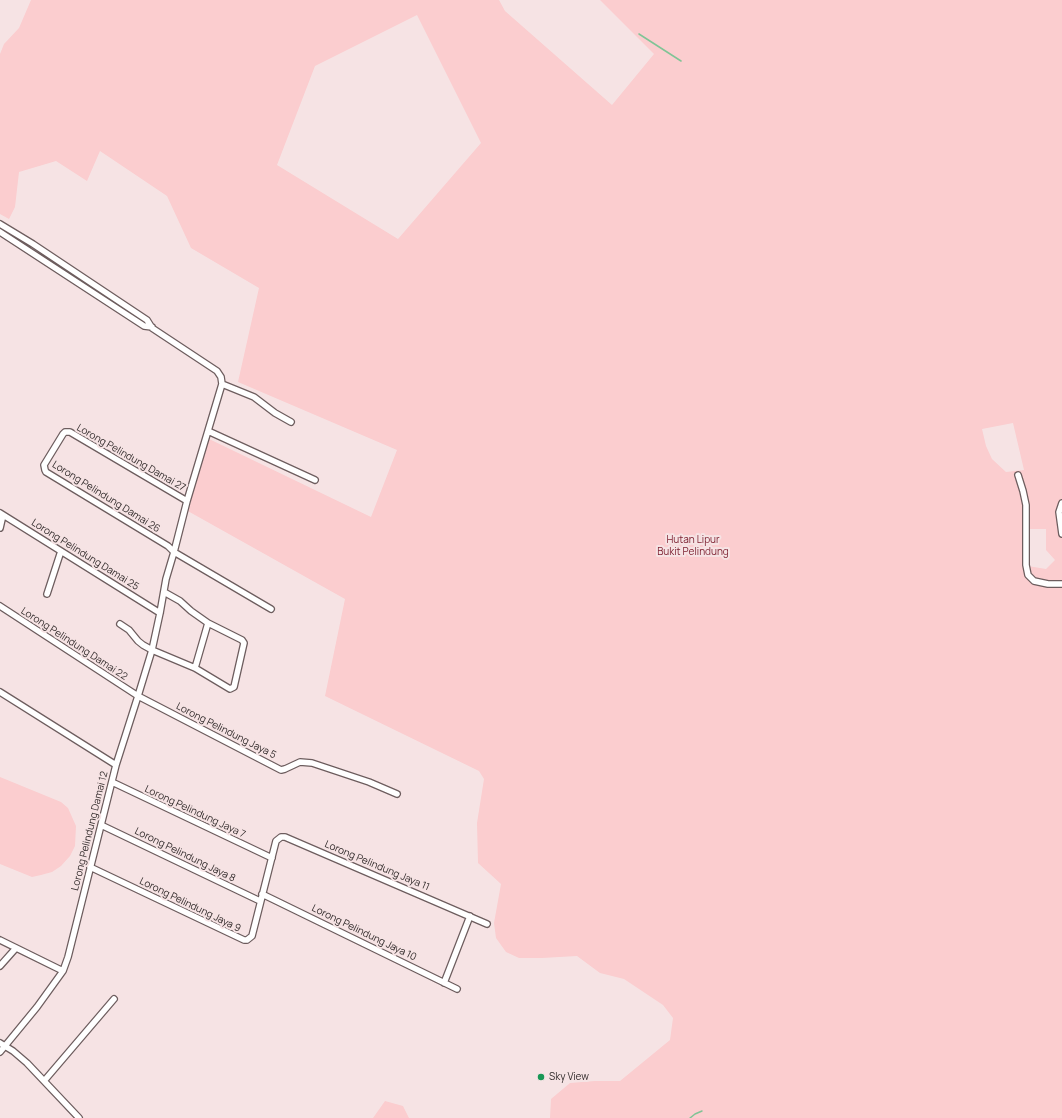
<!DOCTYPE html>
<style>
body{margin:0}
canvas{display:block;background:#f6e3e4}
</style>
<canvas width="1062" height="1118"></canvas>
<script>
const g = document.querySelector('canvas').getContext('2d');
g.lineJoin = 'round';
function fill(path, color) { g.fillStyle = color; g.fill(path, 'evenodd'); }
function trace(path, color, width, dash) { g.strokeStyle = color; g.lineWidth = width; g.lineCap = dash ? 'butt' : 'round'; g.setLineDash(dash || []); g.stroke(path); }
function drawText(font, color, halo, rows, align = 'center') {
  g.font = font + ' Manrope,sans-serif'; g.lineWidth = 4; g.setLineDash([]); g.textBaseline = 'middle'; g.strokeStyle = halo; g.fillStyle = color; for (const [text, x, y, turn = 0] of rows) {
    g.save(); g.translate(x, y); g.rotate((+turn || 0) * Math.PI / 180); g.textAlign = isNaN(turn) ? turn : align; if (halo) g.strokeText(text, 0, 0); g.fillText(text, 0, 0); g.restore();
  }
}
fill(new Path2D(`
 M31,0h468l6,11 107,94 42,-51 -54,-54h462v1118h-512l1,-19 19,-16 25,-2h25l50,-41 3,-22 -10,-13 -39,-26 -24,-6 -23,-17 -35,2h-23l-13,-6 -10,-14 -2,-15 7,-39 -23,-21 -1,-40 7,-44 -5,-8 -154,-75 20,-97 -159,-89 21,-72 164,79 26,-67 -159,-68 21,-94 -68,-40 -24,-52 -67,-45 -13,30 -31,-20 -37,11 -4,35 -6,12 -9,-5v-160l4,-10 15,-16zM417,15l64,128 -83,96 -121,-74 38,-99zM1013,423l11,47 -18,2 -14,-13 -6,-13 -4,-17zM1029,529h17v21l9,10 -9,9 -18,-3z
 M0,777l61,25 7,6 8,18 -1,20 -5,10 -9,10 -9,6 -11,3 -9,2 -32,-13z
 M385,1101l18,5 6,12h-36z`), '#fbcdcf');
trace(new Path2D(`
 M639,34l42,27
 M690,1118l5,-4 7,-3`), '#80c496', 1.5);
const street = new Path2D(`
 M0,224l33,20 114,76 5,8 65,43 4,6 1,7 -35,117 -13,51 -8,27 -6,34 -8,37 -14,46 -22,69 -48,192 -5,14 -26,36 -37,45
 M0,232l144,94 8,1
 M222,384l32,13 21,16 16,9
 M208,431l107,49
 M1018,475l5,16 3,14v60l2,10 6,6 14,3h14
 M187,501l-117,-69h-5l-2,2 -19,31 1,5 1,2 122,74 6,6 97,57
 M1062,503l-3,9 3,22
 M0,513l160,100
 M0,528l3,-13
 M47,594l14,-43
 M0,606l138,90 143,74 4,-1 15,-7 12,1 57,19 28,12
 M120,624l9,6 9,11 5,4 9,5 43,18 35,21 4,-2 10,-44 -2,-3 -34,-17 -17,-12 -11,-10 -16,-9
 M195,668l13,-45
 M0,692l116,73
 M112,782l160,76
 M101,825l159,76
 M90,867l154,73h3l5,-4 24,-95 5,-4h4l202,87
 M262,894l195,95
 M0,940l63,31
 M0,966l16,-18
 M444,983l26,-67
 M0,1043l13,8 14,12 52,55
 M44,1081l70,-82`);
trace(street, '#6d5d5e', 8);
trace(street, '#fff', 5.5);
for (const [x, y, r, color] of [
 [541,1077,4,"#199755"]
]) { const dot = new Path2D(); dot.arc(x, y, r, 0, 2 * Math.PI); g.fillStyle = color; g.fill(dot); trace(dot, '#f6e3e4', 1.5); }
drawText('10px', '#332c2c', '#f6e3e4', [
 ["Lorong Pelindung Damai 27",131,458,30],
 ["Lorong Pelindung Damai 26",106,497,32],
 ["Lorong Pelindung Damai 25",85,555,32],
 ["Lorong Pelindung Damai 22",74,644,33],
 ["Lorong Pelindung Jaya 5",226,731,27],
 ["Lorong Pelindung Jaya 7",195,812,25],
 ["Lorong Pelindung Damai 12",90,831,-76],
 ["Lorong Pelindung Jaya 8",185,855,26],
 ["Lorong Pelindung Jaya 11",377,866,23],
 ["Lorong Pelindung Jaya 9",190,905,26],
 ["Lorong Pelindung Jaya 10",364,933,26]
]);
drawText('10px', '#7d2131', '#f6e3e4', [
 ["Hutan Lipur",693,540],
 ["Bukit Pelindung",693,552]
]);
drawText('10px', '#332c2c', '#f6e3e4', [
 ["Sky View",549,1077]
], 'left');
</script>
